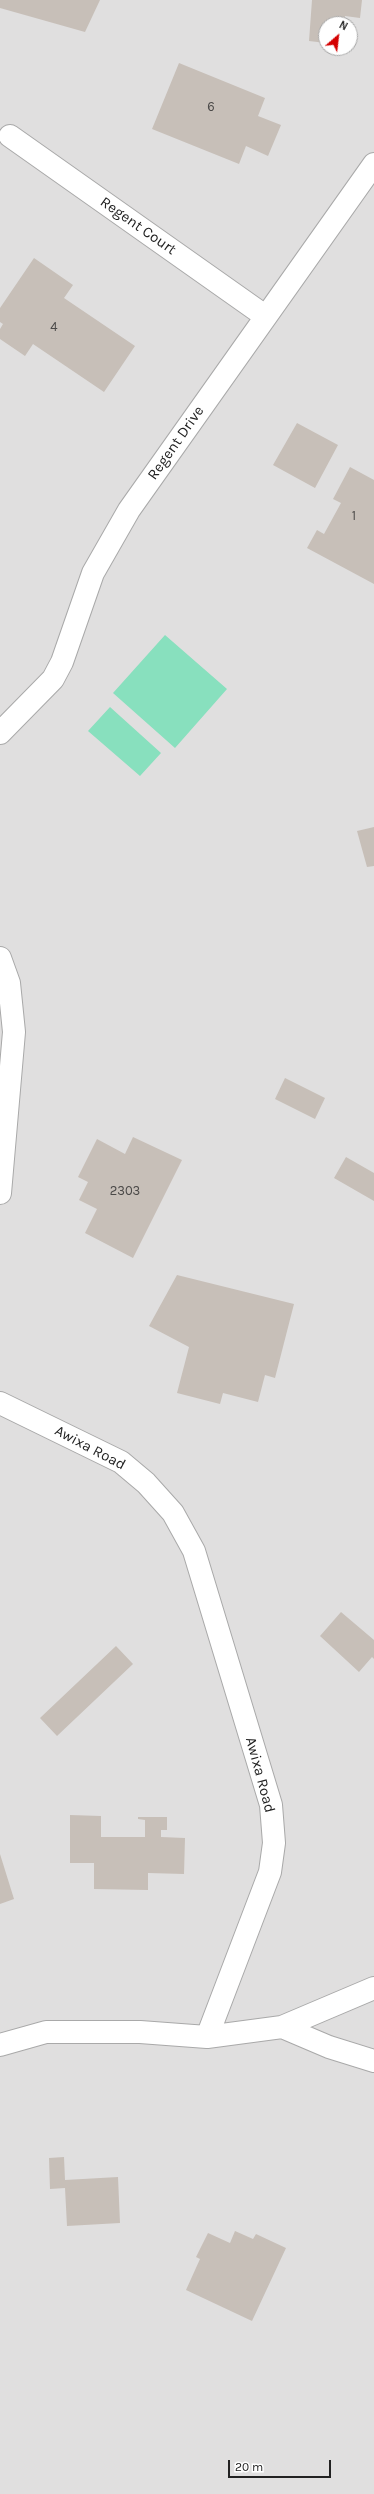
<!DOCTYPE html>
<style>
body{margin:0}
#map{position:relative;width:374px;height:2494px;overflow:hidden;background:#f2efe9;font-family:Karla,sans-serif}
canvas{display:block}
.north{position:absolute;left:318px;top:16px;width:40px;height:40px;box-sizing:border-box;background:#fff;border:1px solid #a7a7a7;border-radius:50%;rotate:28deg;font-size:11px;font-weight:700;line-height:16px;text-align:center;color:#222}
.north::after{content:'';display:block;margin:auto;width:14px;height:18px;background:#d40000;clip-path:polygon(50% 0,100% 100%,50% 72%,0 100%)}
.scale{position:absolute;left:228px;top:2460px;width:103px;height:18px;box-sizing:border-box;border:2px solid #222;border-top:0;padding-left:5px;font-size:12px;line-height:14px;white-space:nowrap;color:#222;-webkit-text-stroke:3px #fff;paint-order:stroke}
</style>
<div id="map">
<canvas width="374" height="2494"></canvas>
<div class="north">N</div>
<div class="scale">20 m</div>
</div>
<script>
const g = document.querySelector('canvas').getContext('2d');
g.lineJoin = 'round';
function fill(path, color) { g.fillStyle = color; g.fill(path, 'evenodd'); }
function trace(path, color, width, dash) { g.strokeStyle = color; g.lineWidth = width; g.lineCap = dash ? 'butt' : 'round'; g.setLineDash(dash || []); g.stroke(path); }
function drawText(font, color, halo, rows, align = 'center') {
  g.font = font + ' Karla,sans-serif'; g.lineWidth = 3; g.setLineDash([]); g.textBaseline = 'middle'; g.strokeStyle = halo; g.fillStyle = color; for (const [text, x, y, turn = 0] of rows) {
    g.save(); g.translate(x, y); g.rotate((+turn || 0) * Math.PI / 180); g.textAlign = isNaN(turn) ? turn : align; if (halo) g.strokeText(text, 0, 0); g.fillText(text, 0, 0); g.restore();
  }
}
fill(new Path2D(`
 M0,0h374v2494h-374zM326,24h24v24h-24z`), '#e0dfdf');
fill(new Path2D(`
 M165,635l62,54 -52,59 -62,-55z
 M110,707l51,46 -21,23 -52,-45z`), '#88e0be');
fill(new Path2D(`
 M0,0h100l-15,32 -85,-24z
 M312,0h50l-2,18 -15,-2v8h-19v19l-17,-2z
 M179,63l86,35 -7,18 23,9 -13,31 -22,-10 -7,18 -87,-35z
 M34,258l39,27 -9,13 71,48 -31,46 -71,-48 -8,12 -25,-17v-10l3,-5 -3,-2v-14z
 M297,423l41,22 -23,43 -42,-23z
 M350,467l24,13v104l-67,-36 10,-18 7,4 17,-31 -8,-4z
 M374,827v39l-7,1 -10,-36z
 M285,1078l40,20 -10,21 -40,-20z
 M133,1137l49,23 -49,98 -48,-25 12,-24 -18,-9 9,-18 -10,-5 19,-38 28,15z
 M346,1157l28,16v28l-40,-23z
 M177,1275l117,29 -19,74 -10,-3 -7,27 -35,-9 -3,11 -43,-11 12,-46 -40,-21z
 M341,1612l33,28v19l-2,-2 -13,15 -39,-36z
 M116,1646l17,18 -76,72 -17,-18z
 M70,1815l31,1v21h44v-17l-7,-1v-2h29v13h-6v7l24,1 -1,36 -36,-1v17l-54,-1v-26h-24z
 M0,1854l14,45 -14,5z
 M64,2157l1,23 53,-3 2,46 -53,3 -2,-38 -15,1 -1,-31z
 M235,2231l18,8 3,-5 30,14 -34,73 -66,-31 14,-31 -4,-2 12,-24 22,10z`), '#c7bfb8');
const street = new Path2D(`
 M10,136l255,180
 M0,733l53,-54 9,-17 31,-89 36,-63 245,-346
 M0,958l9,25 5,49 -14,161
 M0,1403l121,59 25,21 27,30 21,38 77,254 3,38 -4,29 -63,165
 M282,2027l47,20 45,14
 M0,2045l46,-13h94l67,5 75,-10 92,-39`);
trace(street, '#a9a9a9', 24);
trace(street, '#fff', 22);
drawText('13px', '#4b4948', null, [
 ["6",211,107],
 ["4",54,327],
 ["1",354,516],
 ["2303",125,1191]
]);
drawText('15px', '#222', '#fff', [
 ["Regent Court",138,226,35],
 ["Regent Drive",176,443,-55],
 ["Awixa Road",90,1448,28],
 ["Awixa Road",260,1775,75]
]);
</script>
